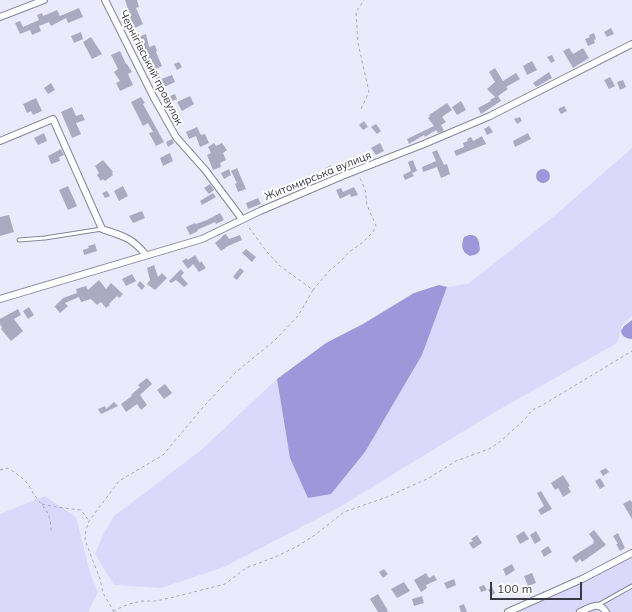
<!DOCTYPE html>
<meta charset="utf-8">
<style>
body{margin:0}
#map{position:relative;width:632px;height:612px;overflow:hidden;background:#ebeafd;font-family:Mulish,sans-serif}
canvas{display:block}
.scale{position:absolute;left:490px;top:582px;width:92px;height:18px;box-sizing:border-box;border:2px solid #3a3942;border-top:0;padding-left:5px;font-size:12px;line-height:14px;white-space:nowrap;color:#3a3942;-webkit-text-stroke:3px #fff;paint-order:stroke}
</style>
<div id="map">
<canvas width="632" height="612"></canvas>
<div class="scale">100 m</div>
</div>
<script>
const g = document.querySelector('canvas').getContext('2d');
g.lineJoin = 'round';
function fill(path, color) { g.fillStyle = color; g.fill(path, 'evenodd'); }
function trace(path, color, width, dash) { g.strokeStyle = color; g.lineWidth = width; g.lineCap = dash ? 'butt' : 'round'; g.setLineDash(dash || []); g.stroke(path); }
function drawText(font, color, halo, rows, align = 'center') {
  g.font = font + ' Mulish,sans-serif'; g.lineWidth = 4; g.setLineDash([]); g.textBaseline = 'middle'; g.strokeStyle = halo; g.fillStyle = color; for (const [text, x, y, turn = 0] of rows) {
    g.save(); g.translate(x, y); g.rotate((+turn || 0) * Math.PI / 180); g.textAlign = isNaN(turn) ? turn : align; if (halo) g.strokeText(text, 0, 0); g.fillText(text, 0, 0); g.restore();
  }
}
fill(new Path2D(`
 M632,148v168l-10,9 -5,18 -122,69 -157,96 -114,59 -63,21 -47,-3 -19,-31 7,-17 12,-21 86,-65 77,-72 13,79 41,36 34,-42 57,-97 25,-68 21,-3 85,-67z
 M45,496l31,21 14,56 8,19 -10,20h-88v-98z
 M632,556v56h-114z`), '#dbd8fc');
fill(new Path2D(`
 M536 176a7 7 0 1 1 14 0a7 7 0 1 1-14 0Z
 M469,235c10,-1 10,7 11,15l-3,4 -7,2c-9,-4 -9,-11 -6,-19z
 M439,285l8,2 -25,68 -57,97 -34,42 -23,4 -18,-40 -13,-79 49,-36 37,-19 51,-31z
 M632,320v19c-5,0 -11,-3 -11,-8l3,-5z`), '#9e97d9');
fill(new Path2D(`
 M125,0h12l2,7 -3,1 7,16 -10,5 -6,-13 3,-1z
 M79,8l4,9 -15,6 -2,-5 -15,8 -2,-4 -10,4 2,5 -9,4 -2,-5 -10,4 -5,-11 5,-2 3,6 16,-7 -2,-5 5,-2 1,3 14,-6 3,6z
 M611,28l3,6 -7,3 -3,-5z
 M81,32l2,7 -9,4 -3,-7z
 M594,33l2,6 -2,1 1,3 -7,3 -3,-7 5,-2 -1,-2z
 M146,34l3,13 6,-2 2,6 -1,1 6,14 -6,3 5,10 11,-4 3,7 -13,6 -2,-5 -2,1 -6,-14 -3,1 -12,-34z
 M91,37l11,17 -10,5 -9,-17z
 M569,48l4,6 10,-6 6,10 -16,10 -10,-17z
 M120,51l6,13h1l5,8 -4,2 5,11 -13,6 -4,-8 4,-2 -6,-9 4,-3 -7,-14z
 M552,55l3,6 -4,2 -4,-6z
 M532,61l5,9 -10,5 -4,-9z
 M179,62l3,5 -5,3 -3,-6z
 M495,68l8,13 13,-8 4,6 -14,8 2,2 -10,7 3,5 -20,13 -3,-6 13,-7 -1,-1 5,-3 -8,-8 8,-7 -6,-10z
 M549,72l3,6 -16,9 -3,-4z
 M610,77l5,9 -6,3 -5,-9z
 M623,80l3,7 -6,3 -3,-8z
 M51,83l4,7 -7,4 -4,-6z
 M175,94l2,5 -10,4 -2,-5z
 M190,96l4,8 -12,7 -5,-9z
 M141,97l4,6 -2,1 21,38 -8,4 -7,-13 4,-1 -5,-9 -5,3 -12,-24z
 M36,98l6,13 -9,4 -2,-4 -4,2 -4,-9z
 M461,101l5,9 -9,5 -5,-8z
 M447,103l5,7 -10,7 4,5 -5,3 3,6 -6,2 -2,-3 -11,7 -1,-2 -15,9 -2,-5 27,-13 -6,-8 2,-2 -1,-1z
 M564,106l3,5 -6,3 -3,-5z
 M72,107l4,9 6,-2 3,6 -9,3 5,11 -9,4 -11,-26z
 M520,117l2,4 -5,3 -3,-5z
 M364,121l4,6 -5,3 -4,-5z
 M376,124l5,7 -4,3 -6,-7z
 M489,126l4,6 -6,3 -3,-6z
 M197,127l4,8 4,-1 4,9 -9,4 -4,-11 -7,3 -3,-7z
 M44,133l3,8 -9,4 -4,-7z
 M528,133l3,6 -16,8 -2,-6z
 M482,136l4,8 -30,12 -2,-5 10,-4 -1,-4 5,-2 -1,-2 4,-2 2,4z
 M172,139l2,4 -6,4 -2,-5z
 M214,143l2,3 6,-3 5,7 -4,3 3,7 -6,3 1,4 -8,3 -6,-15 4,-2 -3,-6z
 M380,143l4,8 -8,4 -5,-7z
 M61,149l3,6 -5,2 1,4 -9,3 -3,-8z
 M437,150l7,15 3,-1 3,10 -9,4 -4,-11 -14,5 -1,-5 14,-6 -4,-9z
 M170,153l3,8 -10,5 -3,-8z
 M103,160l10,12 -1,1 1,2 -8,6 -2,-2 -2,2 -4,-6 2,-2 -4,-7z
 M413,160l4,11 -5,2 2,3 -9,4 -2,-5 8,-4 -3,-9z
 M331,165l3,5 -8,3 -2,-4z
 M237,168l9,21 -8,3 -3,-8 2,-1 -6,-12z
 M229,169l2,6 -7,4 -3,-6z
 M210,184l4,6 -5,4 -5,-6z
 M68,186l9,20 -9,4 -9,-20z
 M123,186l5,10 -9,5 -5,-10z
 M354,187l4,8 -7,2 -1,-3 -10,5 -4,-9 5,-2 2,4z
 M107,191l3,5 -5,2 -3,-5z
 M213,193l3,4 -14,8 -2,-4z
 M258,198l3,6 -13,5 -2,-6z
 M142,211l3,7 -12,5 -4,-7z
 M220,213l4,7 -8,4 -1,-2 -18,8 1,1 -8,4 -4,-8 9,-4 1,1 11,-4z
 M9,215l5,17 -14,4v-19z
 M226,234l3,5 11,-4 2,5 -14,6 -7,5 -6,-8 7,-6v-1z
 M95,244l2,7 -13,4 -1,-5 6,-2 -1,-2z
 M246,249l10,8 -4,5 -10,-9z
 M195,255l5,8 1,-2 5,7 -7,4 -6,-8 -5,5 -6,-8 5,-3 1,2z
 M154,265l4,12 4,-4 5,5 -12,12 -8,-6 3,-4 -3,-12z
 M240,268l4,3 -7,9 -4,-3z
 M181,269l3,4 -3,3 7,8 -4,3 -8,-7 -5,3 -2,-2z
 M132,274l4,7 -10,5 -4,-7z
 M99,280l7,9 5,-6 12,11 -4,4 -2,-2 -8,8 1,1 -4,3 -5,-6 -4,3 -6,-6 -10,3 -2,-5 -14,6 3,3 -8,7 -5,-6 -2,1 10,-10 14,-5 -1,-4 10,-3 2,4z
 M140,281l5,5 -3,4 -5,-5z
 M29,307l5,8 -6,4 -5,-8z
 M18,309l3,6 -7,4 9,12 -12,10 -10,-12 1,-1 -2,-4v-5z
 M147,378l5,6 -12,11 7,10 -6,5 -4,-6 -11,8 -5,-8 11,-8 -1,-1 9,-8 -2,-2z
 M165,384l7,9 -8,6 -7,-9z
 M114,402l4,4 -17,8 -3,-5 7,-3 1,3z
 M606,468l3,4 -6,4 -3,-5z
 M563,475l7,11 -2,1 3,5 -8,5 -5,-9 -3,2 -4,-7z
 M600,478l5,8 -5,3 -5,-8z
 M541,491l11,18 -11,6 -3,-5 6,-4 -7,-13z
 M630,500l2,2v17l-9,-15z
 M594,530l12,15 -24,17 -2,-3 -4,4 -4,-6 22,-14 -1,-1 1,-1 -5,-7z
 M524,531l5,8 -9,5 -4,-8z
 M536,531l5,9 -6,4 -5,-9z
 M618,533l7,15 -5,3 -4,-7h2l-5,-8z
 M477,535l5,8 -9,6 -4,-6 4,-2 -2,-2z
 M548,546l4,6 -8,5 -3,-6z
 M512,564l3,6 -9,6 -3,-7z
 M384,569l4,5 -5,4 -4,-6z
 M426,573l3,5 5,-3 3,5 -11,5 1,3 -6,4 -7,-12z
 M532,573l4,10 -8,3 -4,-10z
 M454,579l2,6 -9,4 -3,-6z
 M404,582l6,9 -13,7 -6,-9z
 M484,585l3,5 -6,2 -2,-5z
 M492,587l3,6 -3,2 -4,-5z
 M378,594l9,15 1,3h-10l-8,-13z
 M422,596l2,7 -10,3 -2,-7z
 M464,604l3,8h-6l-2,-6z`), '#acaac1');
const lane = new Path2D(`
 M19,240l26,-2 57,-9
 M598,605l34,-19`);
const street = new Path2D(`
 M105,0l49,98 22,39 30,34 36,48
 M0,17l44,-17
 M0,141l53,-22 49,110c21,7 29,8 44,26
 M0,299l202,-60 58,-28 82,-35 82,-32 66,-28 142,-72
 M508,612l74,-33 50,-26
 M580,612c9,-4 19,-12 26,0`);
trace(lane, '#86859a', 5);
trace(street, '#86859a', 8);
trace(new Path2D(`
 M361,109l8,-17 -11,-49 -2,-31 8,-12
 M313,290l16,-19 12,-10 8,-9 13,-9 11,-11 3,-6 -9,-21 -2,-16 -6,-13
 M0,470l8,-2c9,6 16,10 21,18 3,4 4,8 7,11 11,15 15,16 15,36
 M42,504l14,3 25,3 8,11
 M113,611l16,-7 13,-3h14l18,-4 51,-13 21,-16 29,-11 23,-11 17,-11 29,-23 43,-15 42,-19 27,-17 33,-12 12,-8 24,-22 7,-9 9,-4 91,-55
 M114,612l-11,-19 -3,-14 -15,-39 1,-10 3,-9 30,-40 44,-26 41,-49 32,-34 39,-32 23,-24 15,-26 -33,-24 -13,-14 -20,-27`), '#a7a6b6', 1, [3, 3]);
trace(lane, '#fff', 3);
trace(street, '#fff', 6);
drawText('11px', '#3a3942', '#fff', [
 ["Чернігівський провулок",151,68,63],
 ["Житомирська вулиця",318,176,-22]
]);
</script>
